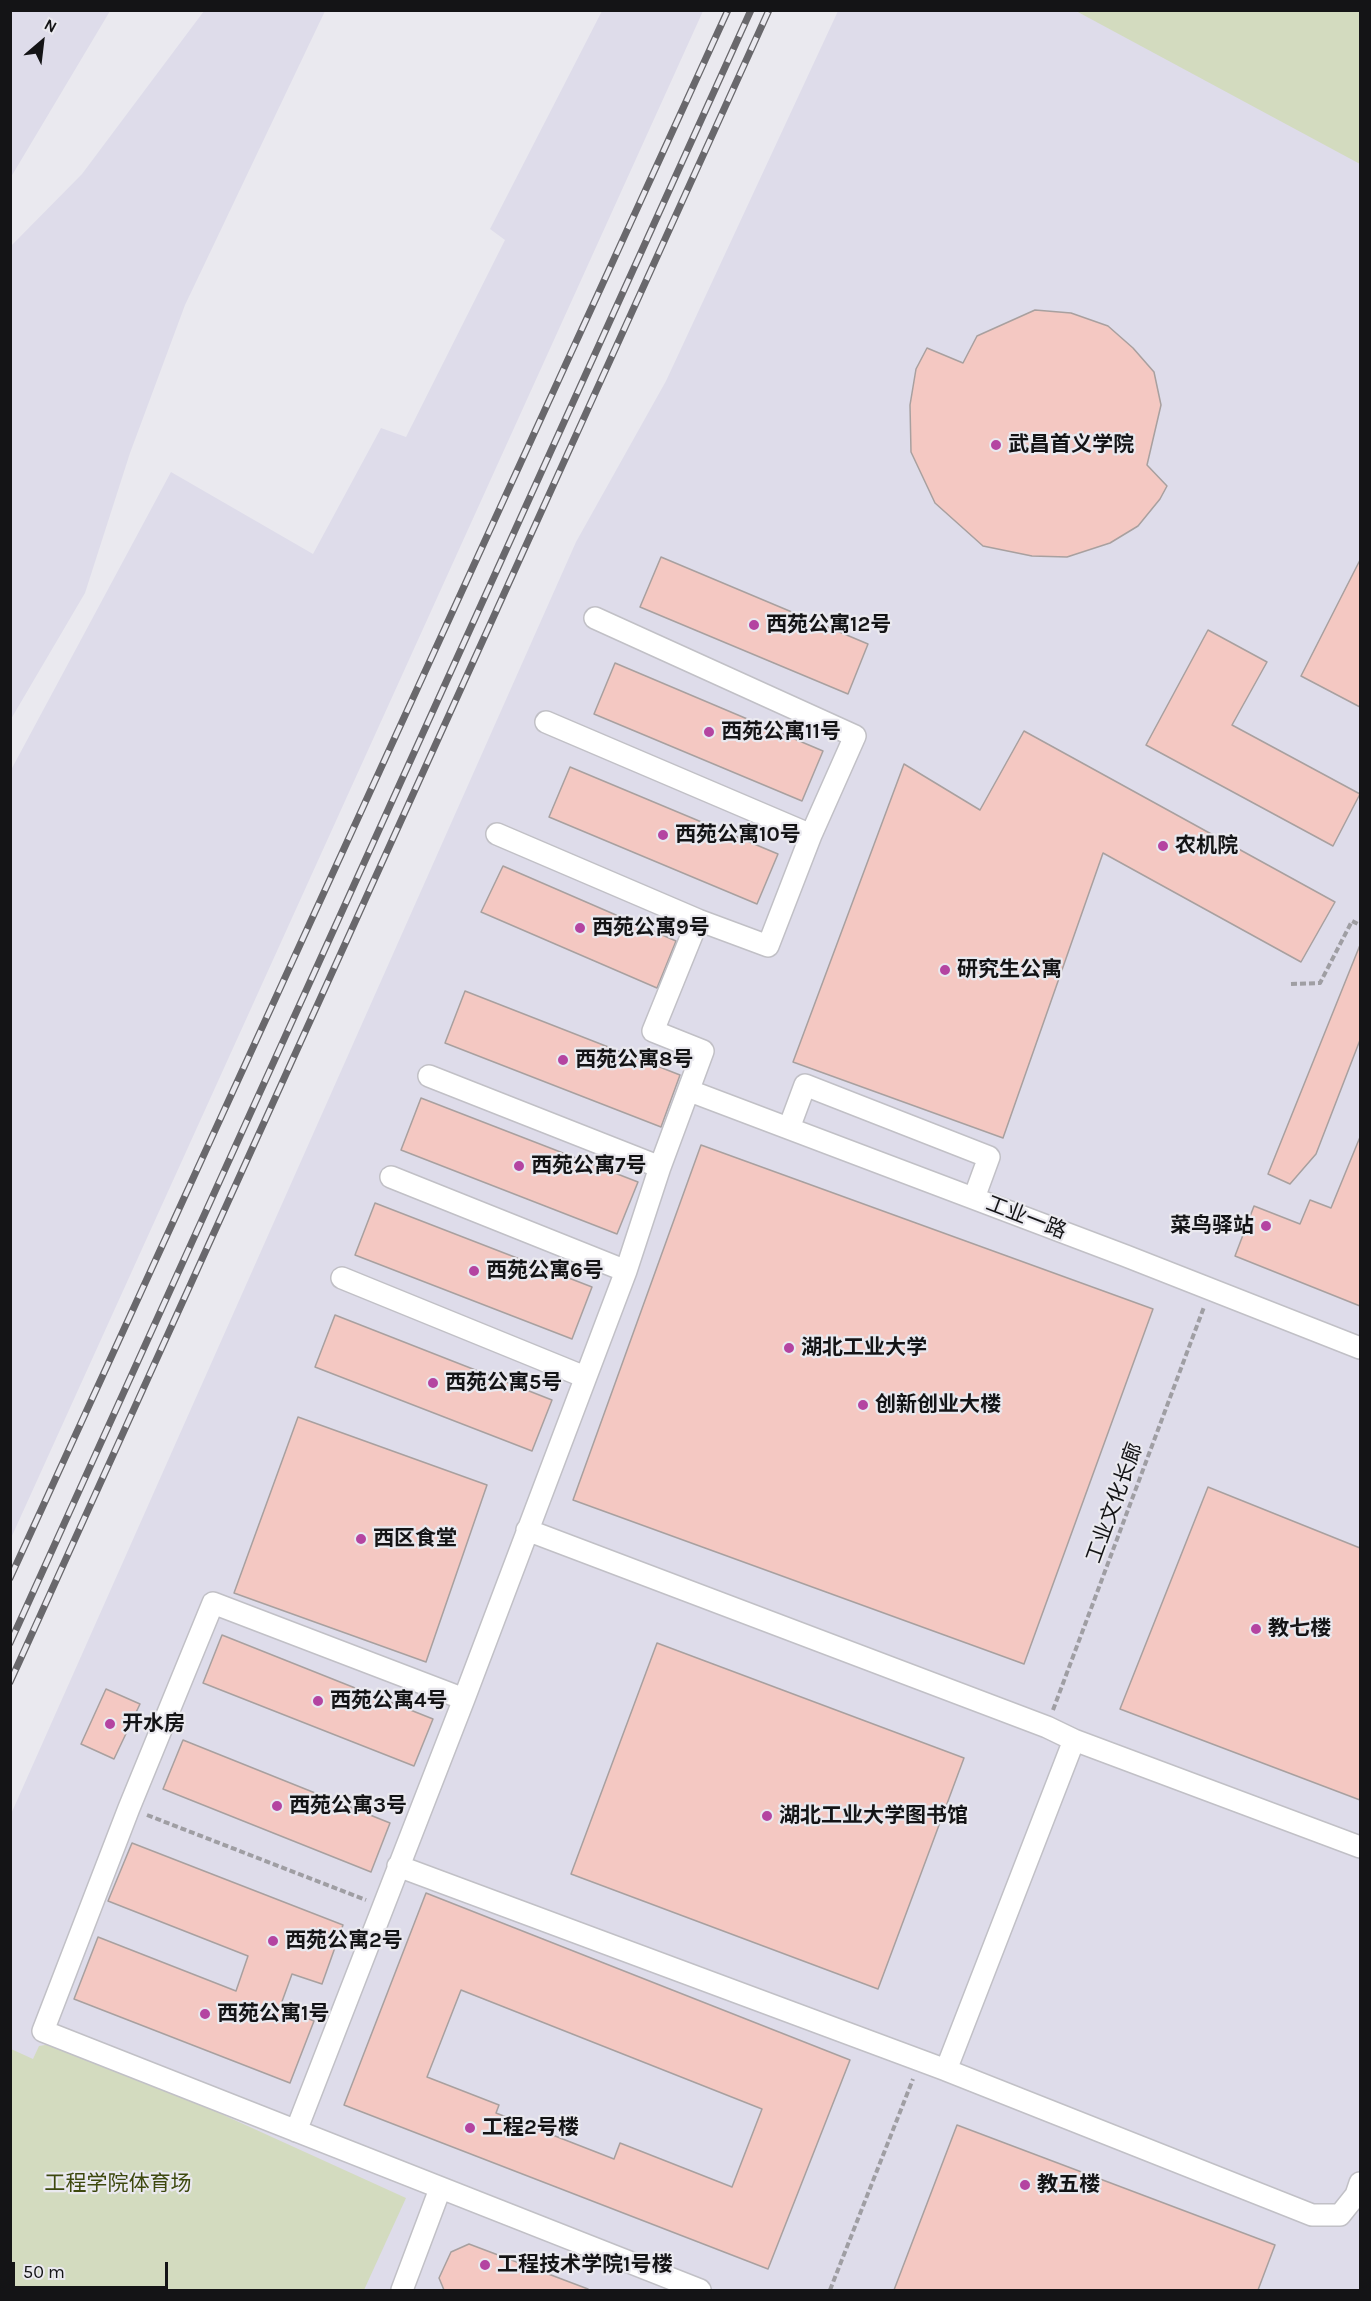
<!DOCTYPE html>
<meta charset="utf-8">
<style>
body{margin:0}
#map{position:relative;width:1371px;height:2301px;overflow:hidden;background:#eae9ef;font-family:Karla,sans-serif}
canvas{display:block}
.frame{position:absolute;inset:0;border:12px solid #141416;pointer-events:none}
.north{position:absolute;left:12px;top:12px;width:60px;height:60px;-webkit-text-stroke:4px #eae9ef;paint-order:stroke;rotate:28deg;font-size:16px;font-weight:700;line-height:24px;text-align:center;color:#141416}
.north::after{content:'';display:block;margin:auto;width:21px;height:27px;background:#141416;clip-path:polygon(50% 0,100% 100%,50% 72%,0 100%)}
.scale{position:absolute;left:12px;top:2262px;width:156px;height:27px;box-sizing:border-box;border:3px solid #141416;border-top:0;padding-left:8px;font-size:18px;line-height:21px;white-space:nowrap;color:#141416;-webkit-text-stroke:4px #eae9ef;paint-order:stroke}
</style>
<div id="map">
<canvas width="1371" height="2301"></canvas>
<div class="frame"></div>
<div class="north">N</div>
<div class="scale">50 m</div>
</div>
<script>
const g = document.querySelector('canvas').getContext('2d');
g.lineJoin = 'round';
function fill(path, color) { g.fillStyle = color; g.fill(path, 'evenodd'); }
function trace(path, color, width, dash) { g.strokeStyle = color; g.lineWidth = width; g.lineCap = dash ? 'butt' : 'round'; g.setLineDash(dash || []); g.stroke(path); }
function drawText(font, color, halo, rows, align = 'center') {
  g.font = font + ' Karla,"Noto Sans SC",sans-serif'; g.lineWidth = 4.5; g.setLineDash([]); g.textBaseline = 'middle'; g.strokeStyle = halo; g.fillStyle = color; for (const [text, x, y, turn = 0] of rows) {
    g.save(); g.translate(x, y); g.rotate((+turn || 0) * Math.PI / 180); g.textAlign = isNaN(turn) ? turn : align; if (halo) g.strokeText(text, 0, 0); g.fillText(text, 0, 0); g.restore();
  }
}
fill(new Path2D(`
 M11,10l99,1 -99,166 -1,-166z
 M204,11h121l-140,294 -55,148 -45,140 -74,126v-473l71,-72z
 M602,11h101l-692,1527v-768l160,-298 142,82 68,-126 25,9 99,-197 -15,-11z
 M838,11h522v2279h-1349v-476l565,-1272 90,-161z`), '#dedcea');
fill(new Path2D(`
 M1076,11h284v153z
 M63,2042l343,156 -42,92h-353v-241l22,10 6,-13z`), '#d3dbbf');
const building = new Path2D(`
 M1035,310l36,3 37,13 25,22 21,24 7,33 -14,60 20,21 -7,13 -22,27 -28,17 -43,14 -35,-1 -49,-10 -48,-43 -24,-51 -1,-47 6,-36 11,-21 36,15 14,-27z
 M661,557l207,87 -20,50 -208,-87z
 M1360,560v147l-59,-31z
 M1208,630l59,32 -35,63 128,69 -27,52 -187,-101z
 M615,663l208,88 -21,50 -208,-87z
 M1024,731l311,171 -34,60 -198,-109 -100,285 -210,-76 111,-298 76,46z
 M570,767l208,87 -21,50 -208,-87z
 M503,866l173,75 -19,47 -176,-76z
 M1360,945v95l-44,114 -26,30 -22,-10z
 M465,991l215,84 -19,52 -216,-84z
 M421,1098l217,84 -21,52 -216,-84z
 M1360,1137v169l-125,-50 19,-50 46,18 10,-24 21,8z
 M701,1145l452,164 -129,355 -451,-164z
 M375,1203l217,84 -20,52 -217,-84z
 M335,1315l217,85 -20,51 -217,-84z
 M298,1417l189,68 -61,177 -192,-69z
 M1208,1487l152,61v252l-240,-91z
 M222,1635l211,84 -19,47 -211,-83z
 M657,1643l307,115 -86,231 -307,-115z
 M106,1689l34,15 -26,55 -33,-15z
 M183,1740l207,83 -19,49 -208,-83z
 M132,1843l211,82 -21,59 -30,-10 -12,33 34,14 -24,62 -216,-84 24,-62 138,54 12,-35 -140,-55z
 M426,1893l424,167 -82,209 -424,-164zM461,1990l301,119 -30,78 -112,-44 -6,16 -118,-46 3,-8 -72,-28z
 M957,2125l318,120 -17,45h-364z
 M469,2244l119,45 -1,1h-143l-5,-12 12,-26z`);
fill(building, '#f4c8c2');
trace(building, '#a8a09f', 1.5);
const minor = new Path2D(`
 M546,722l265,113
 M497,834l201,86
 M429,1076l231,91
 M690,1091l436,165 234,92
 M789,1128l16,-43 184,72 -15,41
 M391,1177l235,94
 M342,1278l243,99
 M464,1699l-251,-96 -84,205 -86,223 657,259
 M1074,1740l286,107
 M398,1866l548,204 128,-330 -27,-13 -520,-197
 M946,2070l366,145h28l16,-20 4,-12
 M296,2131l168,-432 162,-428 34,-104 43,-116 -50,-20 45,-111 70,26 43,-111 44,-99 -260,-118
 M402,2290l38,-101`);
trace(minor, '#c1c0c6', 24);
trace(new Path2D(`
 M1291,984l29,-1 32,-62 8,4
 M1053,1710l151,-403
 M147,1815l219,85
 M830,2290l83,-211`), '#9f9ea3', 4, [6, 3]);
trace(minor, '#fff', 21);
const rail = new Path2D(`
 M10,1578l718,-1568
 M10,1643l741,-1633
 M10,1682l759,-1672`);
trace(rail, '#69686c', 7);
trace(rail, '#eae9ef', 4.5, [14]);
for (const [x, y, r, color] of [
 [996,445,6,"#b444a1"],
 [754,625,6,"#b444a1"],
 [709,732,6,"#b444a1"],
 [663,835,6,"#b444a1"],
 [1163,846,6,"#b444a1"],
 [580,928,6,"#b444a1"],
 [945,970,6,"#b444a1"],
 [563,1060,6,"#b444a1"],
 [519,1166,6,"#b444a1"],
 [1266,1226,6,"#b444a1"],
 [474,1271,6,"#b444a1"],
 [789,1348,6,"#b444a1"],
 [433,1383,6,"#b444a1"],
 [863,1405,6,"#b444a1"],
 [361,1539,6,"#b444a1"],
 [1256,1629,6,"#b444a1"],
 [318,1701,6,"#b444a1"],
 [110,1724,6,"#b444a1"],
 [277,1806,6,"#b444a1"],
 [767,1816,6,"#b444a1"],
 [273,1941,6,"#b444a1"],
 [205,2014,6,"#b444a1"],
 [470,2128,6,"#b444a1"],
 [1025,2185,6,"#b444a1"],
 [485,2265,6,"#b444a1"]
]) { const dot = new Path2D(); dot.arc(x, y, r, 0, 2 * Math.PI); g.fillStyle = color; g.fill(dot); trace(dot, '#eae9ef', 2); }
drawText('bold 21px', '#141416', '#eae9ef', [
 ["武昌首义学院",1008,445],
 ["西苑公寓12号",766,625],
 ["西苑公寓11号",721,732],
 ["西苑公寓10号",675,835],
 ["农机院",1175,846],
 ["西苑公寓9号",592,928],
 ["研究生公寓",957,970],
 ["西苑公寓8号",575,1060],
 ["西苑公寓7号",531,1166],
 ["菜鸟驿站",1254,1226,"right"],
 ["西苑公寓6号",486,1271],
 ["湖北工业大学",801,1348],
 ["西苑公寓5号",445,1383],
 ["创新创业大楼",875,1405],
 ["西区食堂",373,1539],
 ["教七楼",1268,1629],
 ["西苑公寓4号",330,1701],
 ["开水房",122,1724],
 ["西苑公寓3号",289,1806],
 ["湖北工业大学图书馆",779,1816],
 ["西苑公寓2号",285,1941],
 ["西苑公寓1号",217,2014],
 ["工程2号楼",482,2128],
 ["教五楼",1037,2185],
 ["工程技术学院1号楼",497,2265]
], 'left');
drawText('21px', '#141416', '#eae9ef', [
 ["工业一路",1026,1218,21],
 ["工业文化长廊",1115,1503,-70]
]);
drawText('21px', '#3d480e', '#eae9ef', [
 ["工程学院体育场",118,2184]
]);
</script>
